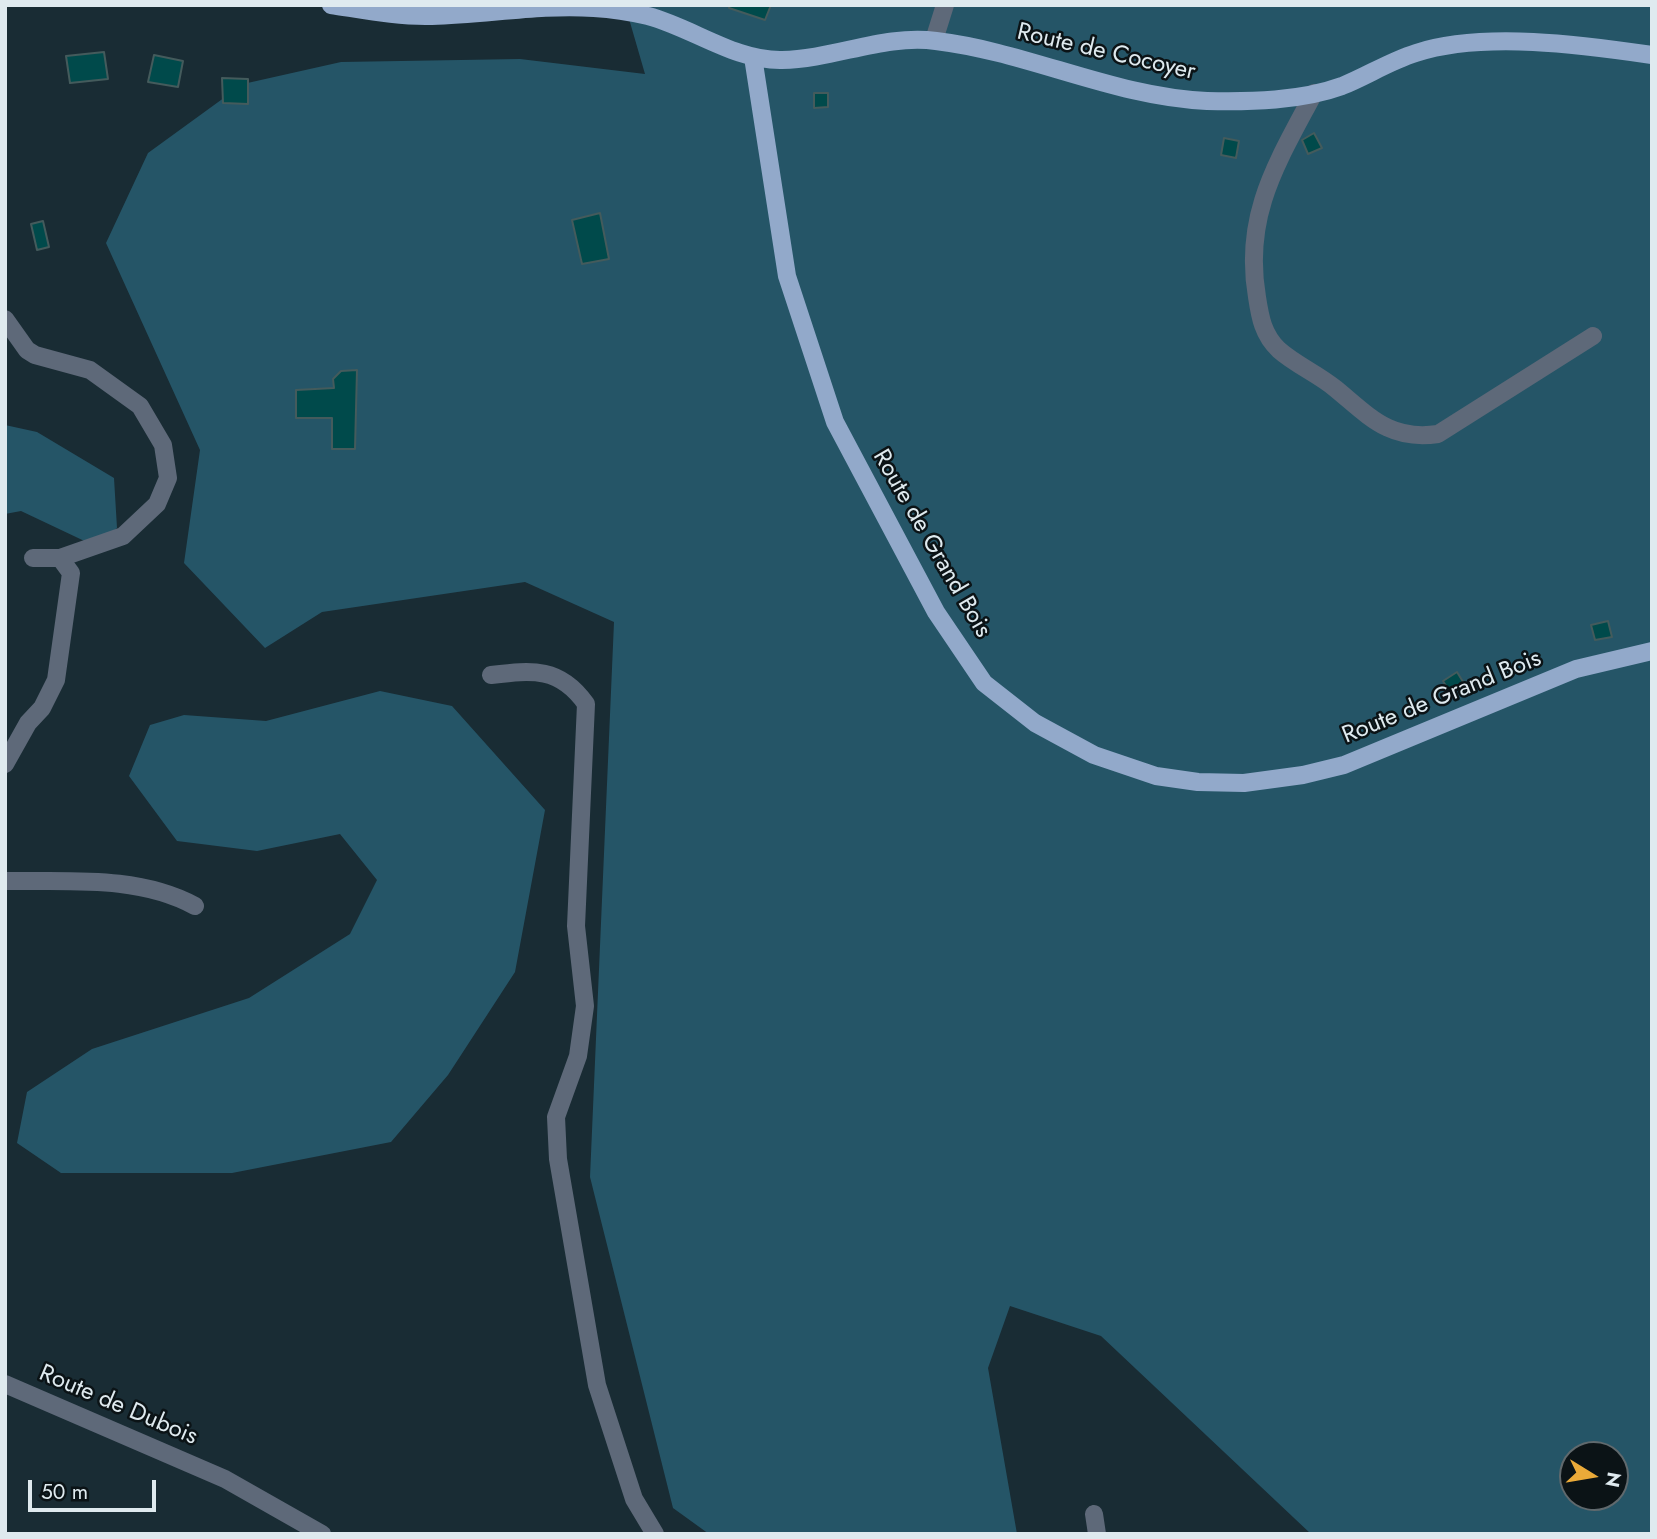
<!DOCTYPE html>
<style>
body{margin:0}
#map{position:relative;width:1657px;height:1539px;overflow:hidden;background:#192c34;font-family:Jost,sans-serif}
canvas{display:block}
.frame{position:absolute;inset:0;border:7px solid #dfeaef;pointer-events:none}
.north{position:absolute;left:1559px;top:1441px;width:70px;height:70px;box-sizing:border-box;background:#0b1316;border:2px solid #60696d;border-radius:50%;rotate:101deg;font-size:19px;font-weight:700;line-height:28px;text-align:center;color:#dfeaef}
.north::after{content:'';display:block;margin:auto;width:24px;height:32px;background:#eaaa39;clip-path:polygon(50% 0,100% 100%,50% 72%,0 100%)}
.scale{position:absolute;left:28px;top:1480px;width:128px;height:32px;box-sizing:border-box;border:4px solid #dfeaef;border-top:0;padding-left:9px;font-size:21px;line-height:24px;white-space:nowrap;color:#dfeaef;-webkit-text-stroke:5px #0b1316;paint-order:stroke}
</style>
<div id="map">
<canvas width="1657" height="1539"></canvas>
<div class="frame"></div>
<div class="north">N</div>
<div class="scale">50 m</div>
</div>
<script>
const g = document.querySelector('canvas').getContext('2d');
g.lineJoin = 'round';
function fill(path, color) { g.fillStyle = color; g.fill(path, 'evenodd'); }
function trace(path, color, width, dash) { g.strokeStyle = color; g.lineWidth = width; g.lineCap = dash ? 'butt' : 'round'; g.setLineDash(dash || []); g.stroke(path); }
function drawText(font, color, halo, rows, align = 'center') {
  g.font = font + ' Jost,sans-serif'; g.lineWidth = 5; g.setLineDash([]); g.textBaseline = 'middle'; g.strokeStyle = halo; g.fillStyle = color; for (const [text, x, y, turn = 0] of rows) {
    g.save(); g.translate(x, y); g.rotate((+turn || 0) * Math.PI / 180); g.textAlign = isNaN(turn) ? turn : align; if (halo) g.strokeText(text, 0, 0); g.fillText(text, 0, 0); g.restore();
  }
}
fill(new Path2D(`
 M625,5h1027v1529h-341l-210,-198 -91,-30 -22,62 29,166h-308l-36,-26 -83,-331 24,-555 -89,-40 -203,30 -57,36 -81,-85 16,-113 -94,-207 42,-90 95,-69 98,-22 179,-3 125,15zM1573,1455h42v42h-42z
 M5,425l32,7 77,46 3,50 -22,18 -74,-35 -16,3z
 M380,691l72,15 93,104 -30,162 -67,103 -57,67 -159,31h-171l-44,-30 10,-51 65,-43 157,-51 101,-64 27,-54 -37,-46 -83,17 -80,-10 -48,-65 21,-51 34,-10 82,6z`), '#255567');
const building = new Path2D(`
 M729,5h42l-6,15 -36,-12z
 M104,52l4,27 -38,4 -4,-27z
 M154,55l29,6 -5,26 -30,-5z
 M222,78l26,1v25l-25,-1z
 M814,93h14v14l-14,1z
 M1314,133l8,15 -14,6 -6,-14z
 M1224,138l15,3 -3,17 -15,-3z
 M600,213l9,46 -27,5 -10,-44z
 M43,221l6,26 -12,3 -6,-26z
 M357,370l-2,79h-23v-31h-36v-28l38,-2 -1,-9 8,-8z
 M1608,621l4,16 -17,3 -4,-15z
 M1457,672l8,13 -14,9 -8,-13z`);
fill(building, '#004a4b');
trace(building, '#445b5c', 2);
trace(new Path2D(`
 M934,40l11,-35
 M1314,93c-37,70 -71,122 -57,204 3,20 6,38 22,53 17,15 39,24 57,39 34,28 54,52 102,45l155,-98
 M5,319l22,31 8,5 55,15 50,36 23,39 5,33 -11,26 -34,32 -63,22
 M491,675c42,-5 69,-8 95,29l-10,222 9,80 -7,50 -22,61 2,42 39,226 37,114 21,35
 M5,764l23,-41 14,-15 14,-28 15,-107 -11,-15h-27
 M5,881c63,1 133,-6 190,25
 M5,1384l220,95 97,55
 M1094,1514l3,20`), '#5e6979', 18);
trace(new Path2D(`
 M331,5c33,5 67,12 101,11 53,-1 109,-12 162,-8 17,1 37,4 54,8 45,12 87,45 134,44 52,-1 103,-26 154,-19 92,11 178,56 271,60 43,1 94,0 135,-15 25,-10 48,-25 74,-33 67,-22 167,-8 236,2
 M753,57l34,219 48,146 101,190 48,71 51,40 59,32 62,21 42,6 46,1 59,-8 41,-10 232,-96 76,-18`), '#92a9ca', 18);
drawText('24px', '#dfeaef', '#0b1316', [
 ["Route de Cocoyer",1106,53,13],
 ["Route de Grand Bois",931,544,60],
 ["Route de Grand Bois",1442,698,-22],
 ["Route de Dubois",118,1406,23]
]);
</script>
